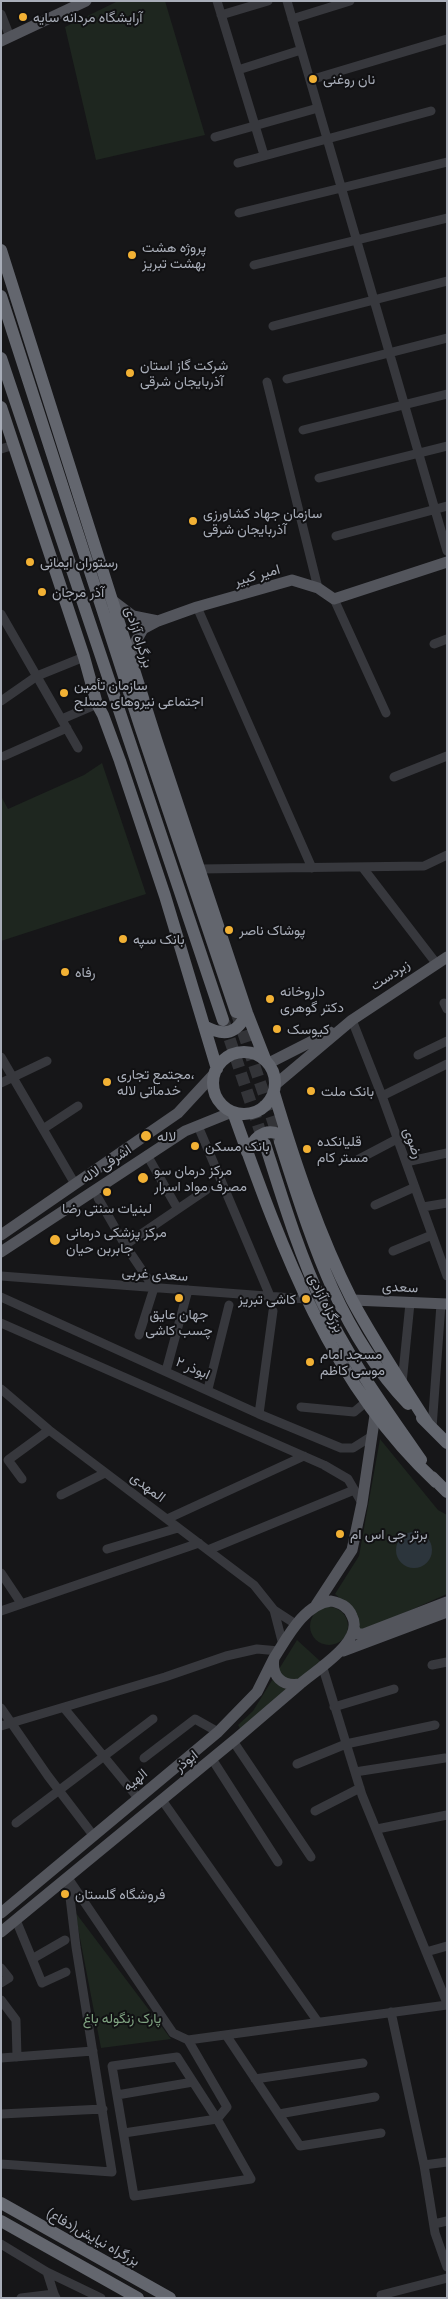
<!DOCTYPE html>
<meta charset="utf-8">
<style>
body{margin:0}
#map{position:relative;width:448px;height:2299px;overflow:hidden;background:#161618;font-family:Ubuntu,sans-serif}
canvas{display:block}
.frame{position:absolute;inset:0;border:2px solid #a8adb8;pointer-events:none}
</style>
<div id="map">
<canvas width="448" height="2299"></canvas>
<div class="frame"></div>
</div>
<script>
const g = document.querySelector('canvas').getContext('2d');
g.lineJoin = 'round';
function fill(path, color) { g.fillStyle = color; g.fill(path, 'evenodd'); }
function trace(path, color, width, dash) { g.strokeStyle = color; g.lineWidth = width; g.lineCap = dash ? 'butt' : 'round'; g.setLineDash(dash || []); g.stroke(path); }
function drawText(font, color, halo, rows, align = 'center') {
  g.font = font + ' Ubuntu,Vazirmatn,sans-serif'; g.lineWidth = 4; g.setLineDash([]); g.textBaseline = 'middle'; g.strokeStyle = halo; g.fillStyle = color; for (const [text, x, y, turn = 0] of rows) {
    g.save(); g.translate(x, y); g.rotate((+turn || 0) * Math.PI / 180); g.textAlign = isNaN(turn) ? turn : align; if (halo) g.strokeText(text, 0, 0); g.fillText(text, 0, 0); g.restore();
  }
}
fill(new Path2D(`
 M118,1h47l40,134 -109,25 -31,-133z
 M102,763l44,131 -145,47v-145l7,13 76,-34z
 M380,1439l58,71 9,5v79l-86,38 -10,-24 -16,-14 24,-38z
 M310 1626a19 19 0 1 1 38 0a19 19 0 1 1-38 0Z
 M297,1640l23,21 -79,69 -3,-5 15,-14z
 M75,1912l96,127 -70,9z`), '#1e261f');
fill(new Path2D(`
 M396 1550a18 18 0 1 1 36 0a18 18 0 1 1-36 0Z`), '#2c353c');
trace(new Path2D(`
 M237,1014l43,128
 M224,1022l40,121`), '#333438', 12, [12, 6]);
trace(new Path2D(`
 M217,1l47,154
 M287,1l160,550
 M1,14l9,23
 M221,15l47,-14
 M292,19l58,-18
 M238,70l63,-20
 M310,80l137,-41
 M215,137l103,-29
 M238,163l193,-52
 M239,213l208,-51
 M254,265l193,-47
 M273,326l174,-45
 M287,379l160,-41
 M267,382l51,206
 M303,430l144,-36
 M1,449l13,-4
 M319,478l128,-32
 M336,536l111,-30
 M334,599l52,114
 M197,607l115,261
 M1,614l77,134
 M434,644l13,-5
 M1,701l36,-25 47,-19
 M62,719l35,-15
 M4,756l63,-28
 M394,777l53,-21
 M363,868l73,95
 M199,869l225,-3 23,-11
 M444,1003l3,6
 M352,1020l30,76 65,180
 M418,1055l29,-14
 M1,1057l74,127
 M1,1083l46,-22
 M382,1096l65,-32
 M198,1126l72,170
 M43,1129l35,-23
 M147,1155l29,51
 M359,1159l38,-20
 M406,1162l41,-9
 M98,1198l27,47 29,43 -15,47
 M375,1205l40,-18
 M423,1207l24,-4
 M125,1245l81,-55
 M393,1251l39,-16
 M1,1276l305,23
 M1,1297l258,117 82,34h12l19,-12
 M1,1323l323,142 24,14 14,24
 M166,1371l22,-81
 M402,1383l8,-80
 M1,1389l48,41 205,155 20,25 23,15
 M208,1389l21,-84
 M301,1407l53,5 12,-10
 M259,1414l14,-103
 M432,1428l9,-124
 M22,1479l-14,-19 41,-30
 M61,1495l44,-22
 M167,1519l137,-63
 M107,1549l71,-21
 M208,1550l146,-60
 M1,1573l20,30
 M274,1610l9,35
 M1,1611l198,-68
 M322,1665l40,130 85,208
 M432,1665l15,-3
 M334,1707l60,-18
 M1,1708l47,68 45,59
 M64,1708l74,90
 M1,1726l164,-49 61,-21 31,-7 22,2
 M233,1741l78,116
 M144,1758l51,-39 23,13
 M212,1759l66,103
 M297,1764l49,-20 89,-19
 M355,1772l90,-14
 M162,1800l156,222
 M315,1811l45,-23
 M16,1823l137,-104
 M377,1829l70,-14
 M68,1878l105,155 15,7 259,-35
 M16,1920l26,63 24,-11
 M426,1952l21,-6
 M32,1959l33,-19
 M1,1968l8,10 -8,5
 M1,2000l15,20 1,37
 M391,2012l33,153 11,68 12,34
 M226,2035l74,111 81,-13
 M177,2057l40,62 34,60 -117,17 -22,-130z
 M1,2058l92,-7
 M255,2079l108,-16
 M117,2095l76,-13
 M1,2114l102,-5
 M279,2114l96,-17
 M124,2133l93,-14 10,-12 -39,-67
 M1,2164l111,8 -36,-225 -8,-66
 M424,2165l23,-3
 M434,2224l13,-3
 M1,2244l46,28 7,22
 M47,2272l54,26
 M381,2295l66,-17
 M21,2298l33,-4 2,4`), '#37383d', 9);
trace(new Path2D(`
 M1,41l85,-40
 M112,600l21,16 25,5
 M132,663l4,-22 7,-12 15,-8 39,-14 95,-27 26,8 16,11 113,-37
 M269,1063l61,-31
 M276,1084l76,-64 95,-63
 M1,1235l177,-122 36,-39
 M1,1252l184,-121 47,-19
 M353,1300l94,4
 M331,1601c9,2 17,5 21,15 13,25 -35,53 -52,68 -18,3 -29,-8 -26,-26 13,-20 30,-54 57,-57z
 M316,1605l36,-55 10,-47 13,-88
 M355,1630l2,4h7l83,-32
 M343,1651l104,-39
 M1,1913l217,-181 39,-40 17,-34
 M1,1932l236,-194 63,-54`), '#53555c', 11);
trace(new Path2D(`
 M1,250l155,489 91,274 18,46
 M1,296l139,430 96,286
 M1,358l222,662
 M1,407l83,250 13,47 6,11 17,46 45,135 52,173
 M204,1026c21,11 33,8 43,-13
 M213 1083a31 31 0 1 1 62 0a31 31 0 1 1-62 0Z
 M274,1093c21,70 45,142 78,207 23,43 50,83 76,124
 M233,1112c48,134 96,271 203,370
 M280,1142c31,96 57,187 128,262
 M265,1144c17,53 33,107 57,158 26,56 64,107 99,158
 M247,1152c10,-20 22,-25 41,-14
 M422,1418l25,25
 M432,1477l15,15
 M1,2203l169,95
 M1,2221l137,77`), '#63666e', 12);
for (const [x, y, r, color] of [
 [23,17,5,"#f2b134"],
 [313,79,5,"#f2b134"],
 [132,255,5,"#f2b134"],
 [130,373,5,"#f2b134"],
 [193,521,5,"#f2b134"],
 [30,562,5,"#f2b134"],
 [42,592,5,"#f2b134"],
 [64,693,5,"#f2b134"],
 [229,930,5,"#f2b134"],
 [123,939,5,"#f2b134"],
 [65,972,5,"#f2b134"],
 [270,999,5,"#f2b134"],
 [277,1029,5,"#f2b134"],
 [107,1082,5,"#f2b134"],
 [311,1091,5,"#f2b134"],
 [146,1136,6,"#f2b134"],
 [195,1146,5,"#f2b134"],
 [307,1149,5,"#f2b134"],
 [143,1178,6,"#f2b134"],
 [107,1192,5,"#f2b134"],
 [55,1240,6,"#f2b134"],
 [179,1298,5,"#f2b134"],
 [306,1299,5,"#f2b134"],
 [310,1362,5,"#f2b134"],
 [340,1534,5,"#f2b134"],
 [65,1894,5,"#f2b134"]
]) { const dot = new Path2D(); dot.arc(x, y, r, 0, 2 * Math.PI); g.fillStyle = color; g.fill(dot); trace(dot, '#111113', 2); }
drawText('14px', '#a8adb8', '#111113', [
 ["آرایشگاه مردانه سایه",33,17],
 ["نان روغنی",323,79],
 ["پروژه هشت",142,247],
 ["بهشت تبریز",142,263],
 ["شرکت گاز استان",140,365],
 ["آذربایجان شرقی",140,381],
 ["سازمان جهاد کشاورزی",203,513],
 ["آذربایجان شرقی",203,529],
 ["رستوران ایمانی",40,562],
 ["آذر مرجان",52,592],
 ["سازمان تأمین",74,685],
 ["اجتماعی نیروهای مسلح",74,701],
 ["پوشاک ناصر",239,930],
 ["بانک سپه",133,939],
 ["رفاه",75,972],
 ["داروخانه",280,991],
 ["دکتر گوهری",280,1007],
 ["کیوسک",287,1029],
 ["مجتمع تجاری،",117,1074],
 ["خدماتی لاله",117,1090],
 ["بانک ملت",321,1091],
 ["لاله",157,1136],
 ["قلیانکده",317,1141],
 ["مستر کام",317,1157],
 ["بانک مسکن",205,1146],
 ["مرکز درمان سو",154,1170],
 ["مصرف مواد اسرار",154,1186],
 ["لبنیات سنتی رضا",107,1208,"center"],
 ["مرکز پزشکی درمانی",66,1232],
 ["جابربن حیان",66,1248],
 ["کاشی تبریز",296,1299,"right"],
 ["جهان عایق",179,1314,"center"],
 ["چسب کاشی",179,1330,"center"],
 ["مسجد امام",320,1354],
 ["موسی کاظم",320,1370],
 ["برتر جی اس ام",350,1534],
 ["فروشگاه گلستان",75,1894]
], 'left');
drawText('14px', '#a8adb8', '#111113', [
 ["امیر کبیر",257,575,-16],
 ["بزرگراه آزادی",139,637,72],
 ["زبردست",390,975,-34],
 ["رضوی",413,1143,70],
 ["اشرفی لاله",106,1164,-34],
 ["سعدی غربی",155,1274,4],
 ["سعدی",400,1287,2],
 ["بزرگراه آزادی",326,1303,64],
 ["ابوذر ۲",193,1368,24],
 ["المهدی",148,1487,37],
 ["ابوذر",186,1761,-39],
 ["الهیه",135,1780,-40],
 ["بزرگراه نیایش(دفاع)",93,2237,29]
]);
drawText('14px', '#7fa381', '#111113', [
 ["پارک زنگوله باغ",122,2018]
]);
</script>
